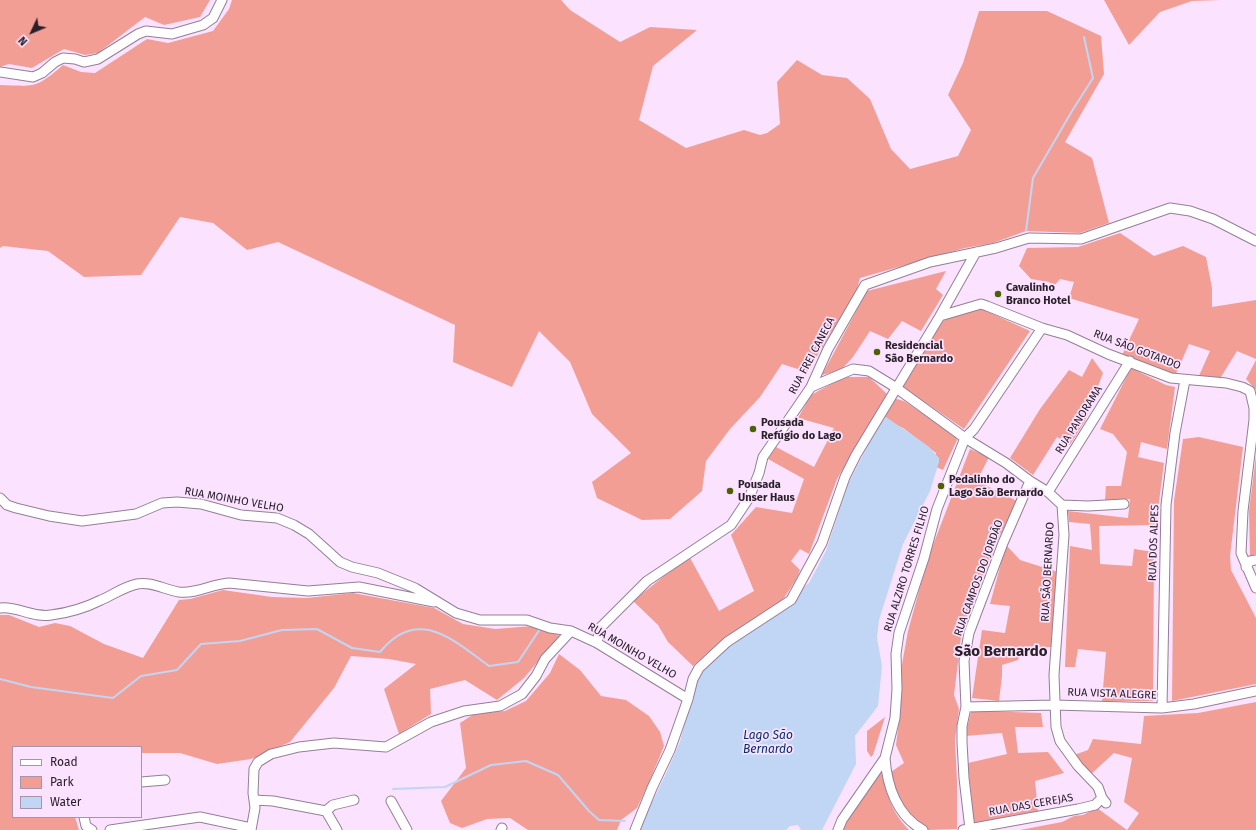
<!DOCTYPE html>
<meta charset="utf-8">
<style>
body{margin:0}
#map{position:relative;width:1256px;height:830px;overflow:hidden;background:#fbe2fe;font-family:"Fira Sans",sans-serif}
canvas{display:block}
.legend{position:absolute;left:12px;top:746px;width:130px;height:72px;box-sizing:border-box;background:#fbe2fe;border:1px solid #a794a9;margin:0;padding:5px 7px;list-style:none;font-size:12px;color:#29202a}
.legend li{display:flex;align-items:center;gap:8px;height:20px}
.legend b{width:20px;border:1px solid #a794a9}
.north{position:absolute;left:12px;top:12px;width:40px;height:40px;-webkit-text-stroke:3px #fbe2fe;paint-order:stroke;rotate:226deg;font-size:11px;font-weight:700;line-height:16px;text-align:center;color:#29202a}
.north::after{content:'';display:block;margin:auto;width:14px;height:18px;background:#29202a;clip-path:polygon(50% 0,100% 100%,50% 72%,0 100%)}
</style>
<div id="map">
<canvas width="1256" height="830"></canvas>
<ul class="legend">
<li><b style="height:5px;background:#fff"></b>Road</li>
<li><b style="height:11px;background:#f39e95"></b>Park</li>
<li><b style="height:11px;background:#c1d5f4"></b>Water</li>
</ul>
<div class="north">N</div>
</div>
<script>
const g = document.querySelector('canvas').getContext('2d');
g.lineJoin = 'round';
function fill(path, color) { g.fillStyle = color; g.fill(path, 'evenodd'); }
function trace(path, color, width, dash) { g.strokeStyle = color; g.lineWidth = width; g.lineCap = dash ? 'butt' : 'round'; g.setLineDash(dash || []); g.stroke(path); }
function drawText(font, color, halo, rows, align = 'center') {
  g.font = font + ' "Fira Sans",sans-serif'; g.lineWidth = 3.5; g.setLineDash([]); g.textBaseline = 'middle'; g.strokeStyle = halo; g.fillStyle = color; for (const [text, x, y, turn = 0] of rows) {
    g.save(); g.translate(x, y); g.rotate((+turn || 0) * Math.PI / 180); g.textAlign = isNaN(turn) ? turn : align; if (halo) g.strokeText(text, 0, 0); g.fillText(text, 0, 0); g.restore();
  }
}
fill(new Path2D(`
 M0,0h210l-10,17 -36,8 -19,-8 -47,36 -13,2 -21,-6 -32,19 -23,-4 -9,3z
 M232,0h329l9,10 50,32 30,-15 47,3 -44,36 -14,54 47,28 58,-18 16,5 7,-2 13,-9 -3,-42 20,-22 25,15 25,3 23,21 21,50 19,20 48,-13 13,-26 -23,-35 15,-32 16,-52h68l54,25 3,38 -39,68 27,16 17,65 -29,10 -54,-2 -33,12 -28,5 -105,30 -4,15 -49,79 -25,-8 -22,33 -30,32 -24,32 -4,30 -32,28 -28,1 -45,-22 -5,-16 39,-29 -39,-39 -22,-52 -31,-31 -27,56 -59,-25 2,-37 -177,-83 -31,8 -34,-27 -33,-6 -39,58 -57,2 -36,-26 -45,-5 -3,2v-163c36,1 35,4 63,-20l18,7 14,1 52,-34 21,4 45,-12 16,-22z
 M1104,0h117l-29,1 -32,11 -31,33z
 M1120,233l34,23 29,-10 23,11 6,31v19l44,-7v59l-19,-8 -16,26 -23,1 12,-27 -21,-7 -14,32 -53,-21 17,-36 -70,-21 5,-16 -14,-3 -7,8 -4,-5 -18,-3 -12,-13 8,-18 51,-1z
 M946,271l-10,18 7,6 -22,36 -19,-10 -14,18 -18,-8 -17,26 -12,13 -19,5 45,-84z
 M984,310l46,21 -66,98 -61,-42 34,-61c12,-11 31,-17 47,-16z
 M1092,358l11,15 -18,48 -15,24 -13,-8 -24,38 -23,-17 30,-49 29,-39 13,7z
 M1256,360v30l-10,-11z
 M1131,368l35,17 9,2 -8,62 -26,-7 -3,15 26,6 -8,62 -57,1 1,38 32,2 2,-17 20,3 -1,149h-51l4,-49 -28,-3 -3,18h-10l5,-121 22,4 -2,-26 -21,-2 -1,-11 60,7 2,-19 -25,1 1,-14h15l6,-34 -14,-18 -13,-5z
 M844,377h25l18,17 -50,85 -28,75 -9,-5 -9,12 9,9c-4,13 -13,21 -19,34l-57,34 -31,28 -25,-24 -10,-17 -25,-24 56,-45 30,55 35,-20 -23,-56 25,-28 36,6 12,-34 -36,-20 8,-12 38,20 20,-39 -36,-10 13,-23z
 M893,398l11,3 51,34 2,5 -14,30 -7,-3v-14l-33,-25 -14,-6 -7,-6z
 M1199,437l44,10 -13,109 1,14 25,48v66l-84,17 2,-200 9,-62z
 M970,449l19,8 -12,24 42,21 -22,38 -35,89 -8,66 5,14 -4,31 2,42v47l-29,1 -22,-18 -18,-38 16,-11 -8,-18 5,-40v-35l7,-39 20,-73z
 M1256,456v98l-6,2 -1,-45z
 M1006,545l14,15 38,12 -7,75 -29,3 -4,10 -16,5v11l-3,25 -27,-3 10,-68 23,3 5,-27 -20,-2z
 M223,590l49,7 35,1 46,-5 81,15 29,16 32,5 38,-3 8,1 19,9 -36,42 -27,22 -32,-20 -35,9 1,25 -32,20 -15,-45 32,-25 -27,-5 -38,-3 -17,32 -44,54 -39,17 -34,5 -37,-11h-39v-6h-128v70h62l4,13h-79v-215h9l30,12 16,-4 15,3 34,18 39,14 36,-58 11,-1z
 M559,654l21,16 21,26 25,4 23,16 11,16 4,14 -16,39 -11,23 -16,12 -4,10h-89l-18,-12 -23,1 -25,9 -12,-5 -9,-22 25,-33 -6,-45 14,-9 31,-3 21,-10 24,-28z
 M1256,702v128h-236l42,-8 12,-6 9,-1 14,-7 30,22 12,-17 -15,-11 8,-44 -18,-5 -24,22 -16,-20 14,-5 5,-11 48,5 3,-28 54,-3z
 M983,711l58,2 2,14h-28l3,26 30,-1 16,21 -29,8 3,30 -64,12 -6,-60 39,-9 -5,-21 -37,3 6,-24z
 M885,717l-12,38 -2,2 -4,-6v-20z
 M881,772c6,23 11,41 28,58h-66l1,-4z`), '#f39e95');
fill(new Path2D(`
 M886,417l42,29 11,12v4l-9,29 -27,53 -24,76 -2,18 5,28 -4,40 -23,30 1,28 -34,66h-21l-3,-5 -8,1 -4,4h-148l27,-54 15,-34 5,-20 1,-21 19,-38 104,-80 17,-32 22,-67 34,-66z`), '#c1d5f4');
trace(new Path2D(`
 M1026,231l7,-53 39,-67 21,-33 -9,-41
 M0,679l31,8 82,11 28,-22 36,-6 24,-26 39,-3 42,-11 35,-1 35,19 28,4c37,-46 72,-13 109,14l29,-4 22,-33
 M393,789l52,-2 46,-22 35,-4 32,14 31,36 10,9 26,1`), '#c1d5f4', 2);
const minor = new Path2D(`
 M0,72l33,5 9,-4 13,-11 8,-4 12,1 9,3 14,-3 40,-25 8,-3 26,3 31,-9 10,-7 9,-18
 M940,316l41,-12 6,2 55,22 25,7 41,19 63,24 55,5 16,4 8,4 4,17v12l-11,91 -2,42 15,35
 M811,387l42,-18 16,2 26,16 70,51 41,25 24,18 18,11 14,13 2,30 -10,140 2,52 4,14 18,25 20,21 4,11 4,5
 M1048,492l82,-131
 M0,498l7,7 9,3 33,8 33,5 54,-7 26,-11 15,-1 24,2 40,11 36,3 17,7 15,9 31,28 12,5 26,6 37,15 41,25 24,7h47l23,8 21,3 26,12 91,56
 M1062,505l26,1 36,-2
 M1246,567l4,-6 6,-1
 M0,608c18,-2 32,10 51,7 17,-2 34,-7 50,-15 12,-5 22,-13 36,-16 14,-3 28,6 42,8 18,2 33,-8 50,-9l79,8 51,-4 75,15
 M597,643l3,-15 47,-47 84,-56 18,-27 10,-25 4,-16 48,-70 17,-38 37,-64 65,-23 66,-14 33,-10 52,1 89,-31 20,3 23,8 43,22
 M966,707l88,-2 108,3 32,-4 62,-13
 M1162,708l4,-203 9,-72 10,-53
 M885,758c2,28 12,58 38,72
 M141,782l24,-2
 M254,800l19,1 53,10 11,19
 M391,801l16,29
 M326,811l7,-6 21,-5
 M84,817l2,9 6,4
 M970,829l-6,-51 -2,-36v-16l4,-19 -2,-46 5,-28 34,-90 27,-62
 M110,830l90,-13 51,11
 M251,830l4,-22 -2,-15 1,-24 4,-7 13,-8 28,-7 35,-4 52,4 45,-25 33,-11 36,-5 22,-12 14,-18 9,-17 26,-28
 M501,830l1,-2
 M635,830l17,-42 18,-38 18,-51 5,-20 6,-11 28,-26 64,-42 31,-57 23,-66 11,-22 84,-139 36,-64
 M838,830l4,-10 43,-62 10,-40 2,-29 -1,-35 3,-21 25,-75 13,-49 28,-71 9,-9 68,-101
 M963,830l115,-21 17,-4 7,-7`);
trace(minor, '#957e97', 11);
trace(minor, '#fff', 9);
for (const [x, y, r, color] of [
 [998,294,4,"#4d6006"],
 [877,352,4,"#4d6006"],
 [753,429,4,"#4d6006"],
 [941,486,4,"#4d6006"],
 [730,491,4,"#4d6006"]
]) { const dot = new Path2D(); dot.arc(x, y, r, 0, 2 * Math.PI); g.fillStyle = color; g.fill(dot); trace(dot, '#fbe2fe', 1.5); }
drawText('bold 11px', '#29202a', '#fbe2fe', [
 ["Cavalinho",1006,288],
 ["Branco Hotel",1006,301],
 ["Residencial",885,346],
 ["São Bernardo",885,359],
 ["Pousada",761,423],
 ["Refúgio do Lago",761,436],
 ["Pedalinho do",949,480],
 ["Lago São Bernardo",949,493],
 ["Pousada",738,485],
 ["Unser Haus",738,498]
], 'left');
drawText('11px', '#29202a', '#fbe2fe', [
 ["RUA SÃO GOTARDO",1137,350,21],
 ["RUA FREI CANECA",812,356,-62],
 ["RUA PANORAMA",1079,420,-58],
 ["RUA MOINHO VELHO",234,500,10],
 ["RUA DOS ALPES",1154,543,-88],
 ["RUA ALZIRO TORRES FILHO",907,569,-73],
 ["RUA SÃO BERNARDO",1048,572,-87],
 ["RUA CAMPOS DO JORDÃO",979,578,-70],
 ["RUA MOINHO VELHO",632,651,30],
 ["RUA VISTA ALEGRE",1112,694,2],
 ["RUA DAS CEREJAS",1031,805,-10]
]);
drawText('italic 12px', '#012d6d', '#fbe2fe', [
 ["Lago São",768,736],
 ["Bernardo",768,750]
]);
drawText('bold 15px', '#29202a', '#fbe2fe', [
 ["São Bernardo",1001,652]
]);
</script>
